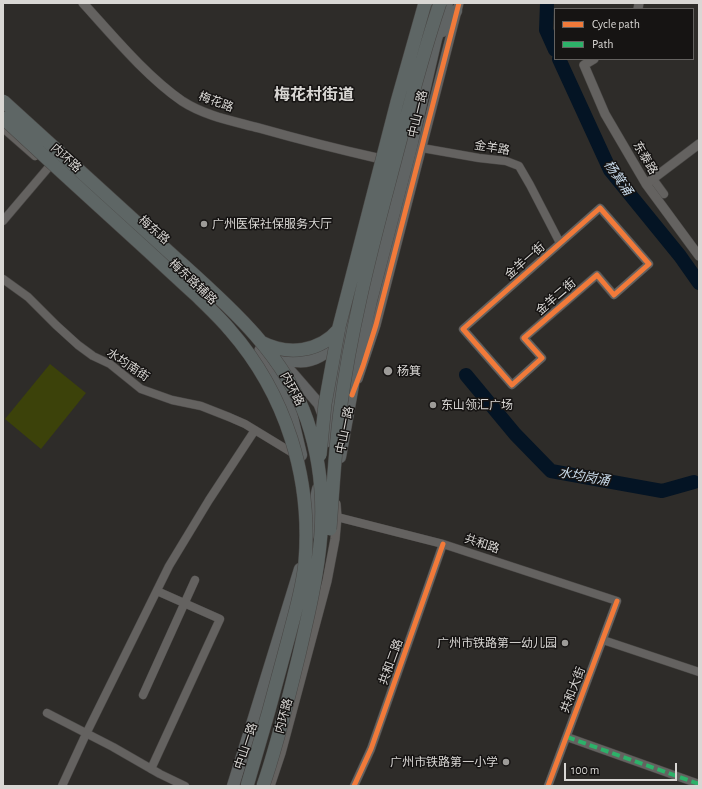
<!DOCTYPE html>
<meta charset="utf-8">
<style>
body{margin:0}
#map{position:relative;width:702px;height:789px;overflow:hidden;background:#2e2c29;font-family:"Alegreya Sans",sans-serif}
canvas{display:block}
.frame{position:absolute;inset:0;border:4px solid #d9d7d4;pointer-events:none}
.legend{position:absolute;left:554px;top:8px;width:140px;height:52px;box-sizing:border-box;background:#161413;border:1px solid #646260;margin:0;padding:5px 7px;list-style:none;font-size:12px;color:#d9d7d4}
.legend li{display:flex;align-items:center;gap:8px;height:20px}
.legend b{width:20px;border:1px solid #646260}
.scale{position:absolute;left:564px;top:763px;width:113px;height:18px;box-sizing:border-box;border:2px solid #d9d7d4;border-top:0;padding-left:5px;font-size:12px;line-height:14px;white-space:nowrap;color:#d9d7d4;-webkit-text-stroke:3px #161413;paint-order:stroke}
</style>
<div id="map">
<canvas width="702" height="789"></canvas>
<div class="frame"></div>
<ul class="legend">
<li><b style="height:5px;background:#f17a3a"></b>Cycle path</li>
<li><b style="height:5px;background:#2db169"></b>Path</li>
</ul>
<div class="scale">100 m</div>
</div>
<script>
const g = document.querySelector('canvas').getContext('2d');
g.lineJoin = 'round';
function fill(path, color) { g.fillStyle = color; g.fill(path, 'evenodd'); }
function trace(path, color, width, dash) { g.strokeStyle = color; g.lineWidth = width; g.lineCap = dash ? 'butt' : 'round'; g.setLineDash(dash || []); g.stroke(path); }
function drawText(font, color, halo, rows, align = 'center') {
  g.font = font + ' "Alegreya Sans","Noto Sans SC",sans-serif'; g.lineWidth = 3; g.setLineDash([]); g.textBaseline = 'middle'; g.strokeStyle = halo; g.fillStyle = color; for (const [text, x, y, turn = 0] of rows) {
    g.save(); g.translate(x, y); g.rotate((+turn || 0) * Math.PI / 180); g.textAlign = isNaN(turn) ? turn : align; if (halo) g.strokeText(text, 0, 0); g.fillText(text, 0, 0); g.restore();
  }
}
fill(new Path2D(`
 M50,364l36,29 -45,56 -36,-30z`), '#3c420a');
trace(new Path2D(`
 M547,3l-1,27 9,20
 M559,59l51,111 70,86 19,27
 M466,375l49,59 36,37 111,20 32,-9`), '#041424', 14);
const minor = new Path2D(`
 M3,128l32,28
 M422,148l57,10 27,3 13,5 11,19 30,58
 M653,179l11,15
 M600,208l49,56 -35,31 -17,-20 -73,63 18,20 -30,27 -49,-56z
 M3,221l45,-53
 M3,279l25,18 28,28 22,20 15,11 17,8 31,25 31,11 29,6 28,11 16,7 51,31
 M337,517l106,27 174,57 -69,185
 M603,640l96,32
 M143,695l52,-115
 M47,713l66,34 47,27 25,12
 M567,737l132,47
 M151,769l69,-150 -63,-28
 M62,786l24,-52 83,-168 40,-66 46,-70
 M354,786l17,-37 72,-205`);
const tertiary = new Path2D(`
 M83,3c30,33 63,73 99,98 23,15 51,20 77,27 39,11 78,21 118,30
 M638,9l1,-6
 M594,59l-10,6 21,49 41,70 53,72
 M646,184l53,-40
 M358,379l18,-54 83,-322
 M270,786l11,-33 46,-172 8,-42 2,-22 -1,-13`);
const secondary = new Path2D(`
 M122,219l33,28
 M260,350l21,34
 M280,359l39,45 5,13`);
const primary = new Path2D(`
 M425,26l8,-23
 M442,31l14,-20
 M276,354c25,14 45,7 62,-14
 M277,376l14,37 10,42
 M327,441c6,-42 13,-84 24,-126
 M340,457l17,-94 14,-62 40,-154 25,-108 11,-36
 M308,536l10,-47
 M233,786l67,-217`);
trace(minor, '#494745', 9);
trace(tertiary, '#494745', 10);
trace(secondary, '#494745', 12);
trace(primary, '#494745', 13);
trace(minor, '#646260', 8);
trace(tertiary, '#646260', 9);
trace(secondary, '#626363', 11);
trace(primary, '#606464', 12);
const trunkBridge = new Path2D(`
 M3,101c52,47 104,94 155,141 56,52 123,103 149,178 28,83 11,153 -8,235 -11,44 -21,88 -36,131
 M3,118c44,41 88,81 132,121 21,19 41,38 62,57 11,11 23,22 33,34 56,64 82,148 75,232 -2,25 -10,50 -16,74 -13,50 -27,100 -42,150
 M261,342c27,14 59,10 78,-13
 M320,455l5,-51 14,-77 58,-225 28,-99
 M330,529c3,-40 5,-79 10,-118 10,-77 29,-153 49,-228 16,-60 31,-121 51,-180`);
trace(trunkBridge, '#494745', 14, []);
trace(trunkBridge, '#5e6665', 13);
trace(new Path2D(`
 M567,737l132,47`), '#2db169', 4, [8, 4]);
trace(new Path2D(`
 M600,208l49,56 -35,31 -17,-20 -73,63 18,20 -30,27 -49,-56z
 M352,395l11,-29 13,-41 83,-322
 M354,786l17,-37 72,-205
 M548,786l69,-185`), '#f17a3a', 5);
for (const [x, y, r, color] of [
 [204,224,4,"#9d9b98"],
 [388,371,5,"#9d9b98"],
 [433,405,4,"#9d9b98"],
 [565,643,4,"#9d9b98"],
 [506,762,4,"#9d9b98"]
]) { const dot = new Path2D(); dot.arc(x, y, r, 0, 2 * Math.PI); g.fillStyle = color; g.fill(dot); trace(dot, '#161413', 1.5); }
drawText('12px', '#d9d7d4', '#161413', [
 ["梅花路",216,102,20],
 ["中山一路",418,114,-77],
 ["金羊路",492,148,9],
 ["内环路",66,158,42],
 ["东泰路",645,158,60],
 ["梅东路",154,230,41],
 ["金羊一街",525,261,-41],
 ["梅东路辅路",193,282,43],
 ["金羊二街",556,297,-41],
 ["水均南街",128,365,34],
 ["内环路",292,389,62],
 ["中山一路",345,430,-79],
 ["共和路",482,544,18],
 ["共和二路",391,662,-70],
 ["共和大街",573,690,-69],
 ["内环路",284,716,-75],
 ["中山一路",246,746,-72]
]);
drawText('12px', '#d9d7d4', '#161413', [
 ["广州医保社保服务大厅",212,224],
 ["杨箕",397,371],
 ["东山领汇广场",441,405],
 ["广州市铁路第一幼儿园",557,643,"right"],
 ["广州市铁路第一小学",498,762,"right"]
], 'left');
drawText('italic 13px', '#cadcec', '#161413', [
 ["杨箕涌",618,178,56],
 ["水均岗涌",584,477,10]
]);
drawText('bold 16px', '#d9d7d4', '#161413', [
 ["梅花村街道",314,95]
]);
</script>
